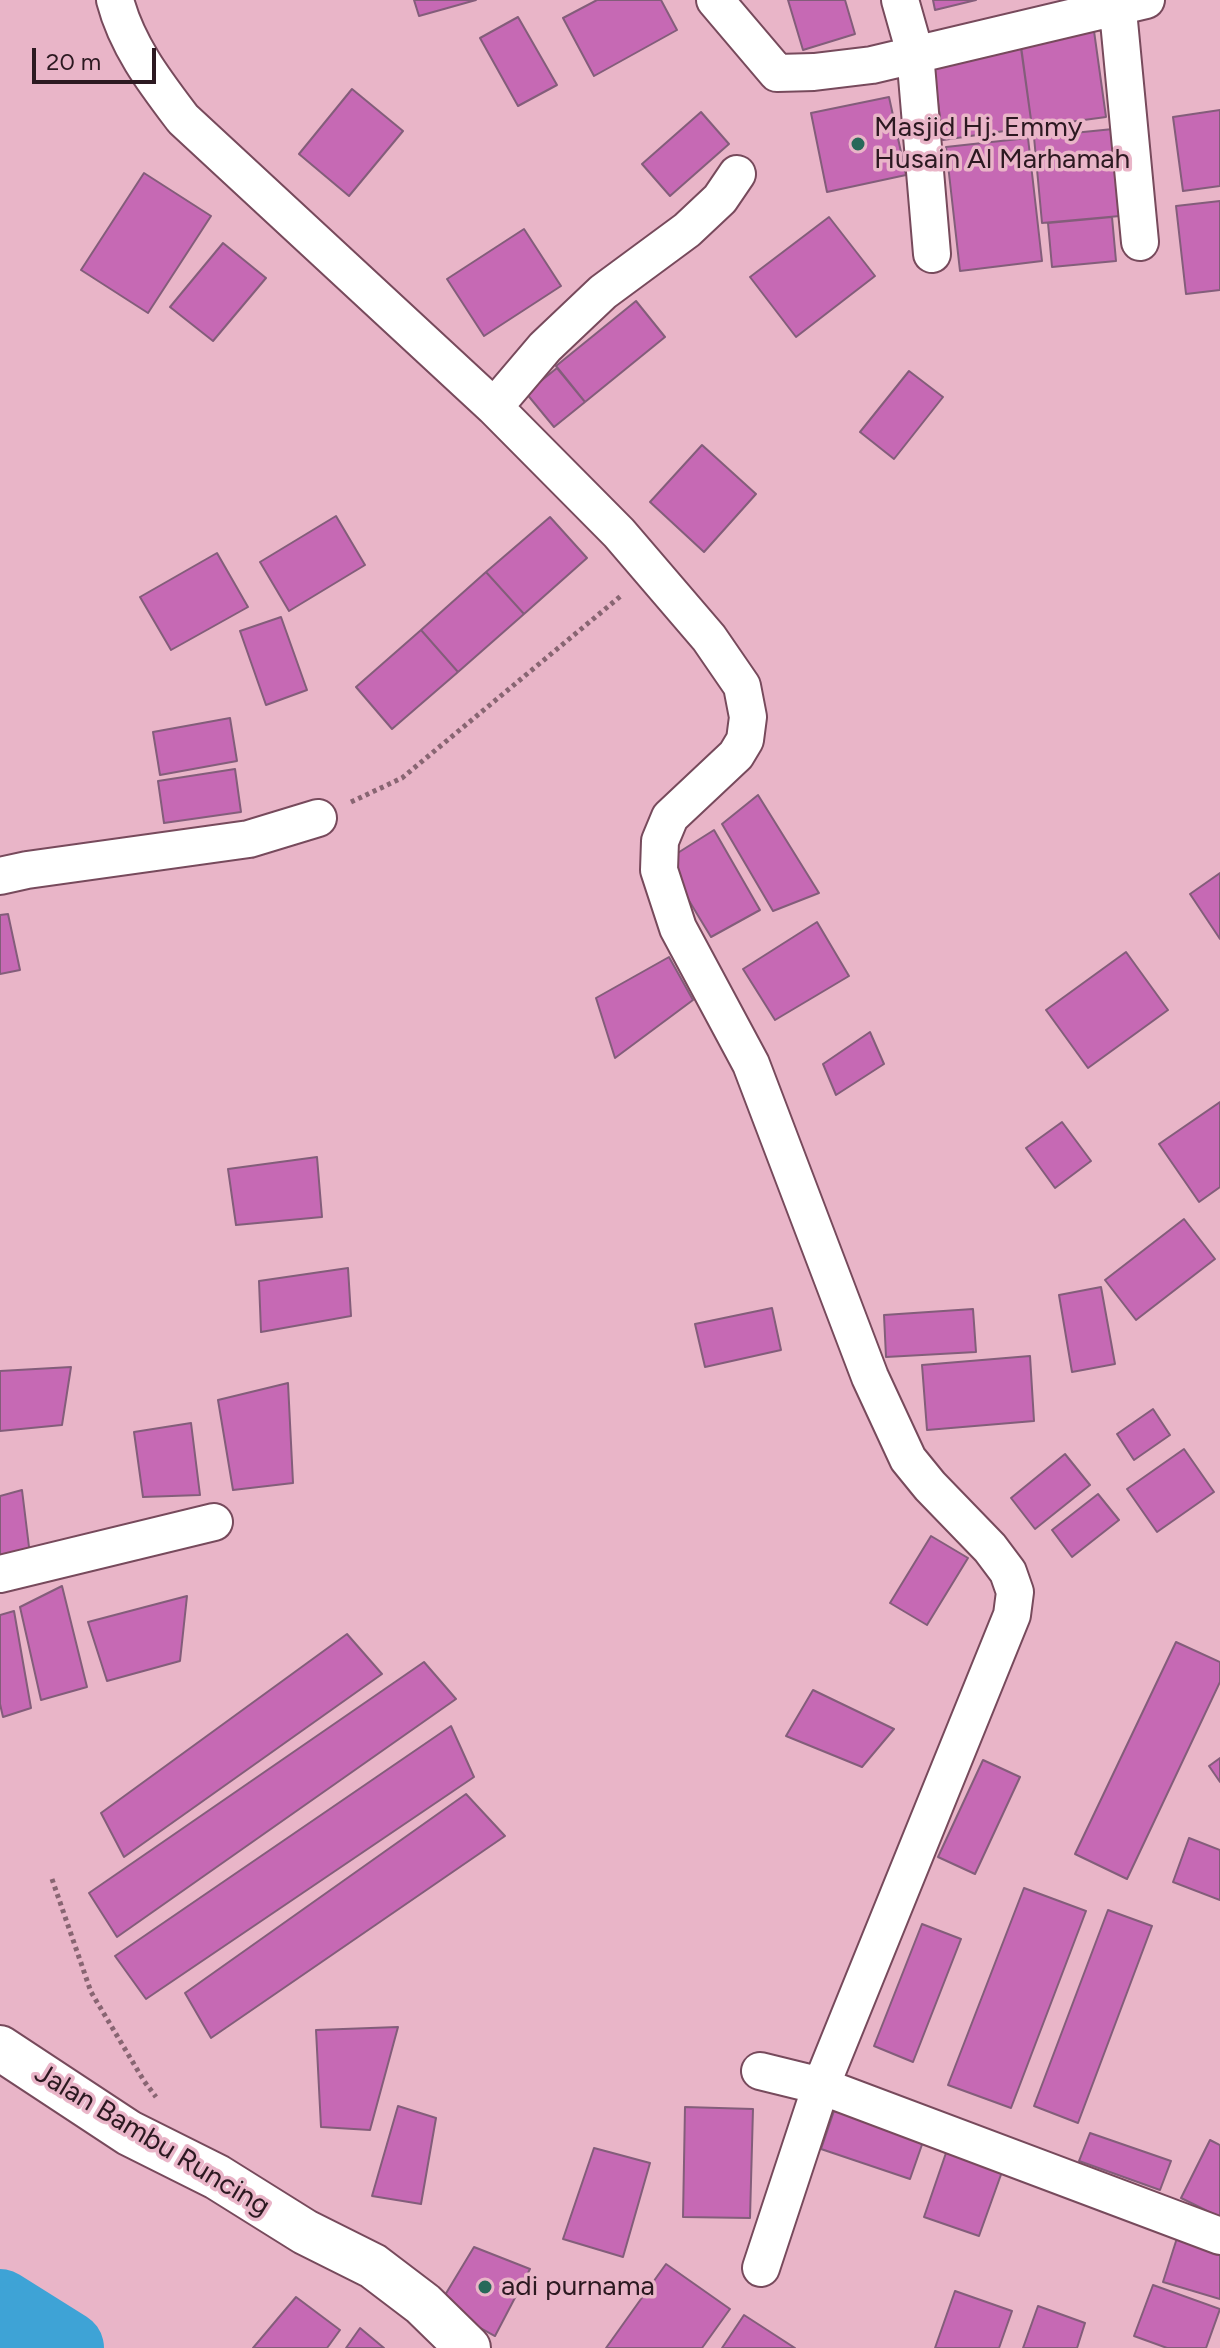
<!DOCTYPE html>
<style>
body{margin:0}
#map{position:relative;width:1220px;height:2348px;overflow:hidden;background:#e9b5c8;font-family:Figtree,sans-serif}
canvas{display:block}
.scale{position:absolute;left:32px;top:48px;width:124px;height:36px;box-sizing:border-box;border:4px solid #2c1921;border-top:0;padding-left:10px;font-size:24px;line-height:28px;white-space:nowrap;color:#2c1921;-webkit-text-stroke:6px #e9b5c8;paint-order:stroke}
</style>
<div id="map">
<canvas width="1220" height="2348"></canvas>
<div class="scale">20 m</div>
</div>
<script>
const g = document.querySelector('canvas').getContext('2d');
g.lineJoin = 'round';
function trace(path, color, width, dash) { g.strokeStyle = color; g.lineWidth = width; g.lineCap = dash ? 'butt' : 'round'; g.setLineDash(dash || []); g.stroke(path); }
function fill(path, color) { g.fillStyle = color; g.fill(path, 'evenodd'); }
function drawText(font, color, halo, rows, align = 'center') {
  g.font = font + ' Figtree,sans-serif'; g.lineWidth = 7; g.setLineDash([]); g.textBaseline = 'middle'; g.strokeStyle = halo; g.fillStyle = color; for (const [text, x, y, turn = 0] of rows) {
    g.save(); g.translate(x, y); g.rotate((+turn || 0) * Math.PI / 180); g.textAlign = isNaN(turn) ? turn : align; if (halo) g.strokeText(text, 0, 0); g.fillText(text, 0, 0); g.restore();
  }
}
trace(new Path2D(`
 M0,2306l67,42`), '#3ea3d6', 74);
const building = new Path2D(`
 M414,0h62l-57,16z
 M597,0h64l16,30 -83,46 -31,-58z
 M788,0h57l10,34 -52,16z
 M933,0h43l-41,10z
 M518,17l39,68 -39,21 -38,-68z
 M1094,31l12,86 -74,10 -12,-86z
 M1021,46l11,81 -89,13 -11,-82z
 M352,89l51,42 -54,65 -50,-42z
 M889,97l17,78 -79,17 -16,-79z
 M1220,110v76l-37,5 -10,-74z
 M701,112l28,32 -59,52 -28,-32z
 M1113,129l7,87 -78,7 -8,-86z
 M1028,138l14,123 -82,10 -14,-124z
 M144,173l67,43 -63,97 -67,-43z
 M1220,201v89l-34,4 -10,-88z
 M829,217l46,59 -79,61 -46,-60z
 M1112,217l4,44 -64,6 -4,-44z
 M524,229l37,57 -77,50 -37,-57z
 M223,243l43,35 -53,63 -43,-34z
 M636,301l29,36 -80,65 -29,-36z
 M557,368l28,34 -31,25 -28,-34z
 M909,371l34,26 -49,62 -34,-27z
 M702,445l54,49 -52,58 -54,-50z
 M336,516l29,49 -76,46 -29,-49z
 M550,517l37,41 -63,56 -38,-42z
 M217,553l31,54 -77,43 -31,-53z
 M486,572l38,42 -66,58 -37,-42z
 M281,617l26,73 -41,15 -26,-74z
 M421,630l37,42 -66,57 -36,-42z
 M230,718l7,43 -77,14 -7,-43z
 M235,769l6,43 -77,11 -6,-42z
 M758,795l61,98 -46,18 -51,-87z
 M714,830l46,80 -49,27 -46,-76z
 M1220,873v66l-30,-45z
 M8,914l12,56 -20,4v-59z
 M817,922l32,54 -74,44 -32,-51z
 M1126,952l42,58 -80,58 -42,-58z
 M669,957l24,43 -78,58 -19,-60z
 M870,1032l14,32 -48,31 -13,-31z
 M1220,1102v85l-21,15 -40,-58z
 M1062,1122l29,39 -36,27 -29,-40z
 M317,1157l5,60 -86,8 -8,-56z
 M1184,1219l31,40 -79,61 -31,-40z
 M348,1268l3,48 -90,16 -2,-51z
 M1101,1287l14,77 -43,8 -13,-77z
 M772,1308l9,42 -76,17 -10,-43z
 M973,1309l3,43 -90,5 -2,-42z
 M1030,1356l4,65 -107,9 -5,-65z
 M71,1367l-9,58 -62,6v-60z
 M288,1383l5,100 -60,7 -15,-90z
 M1153,1409l17,26 -36,25 -17,-26z
 M191,1423l9,72 -57,2 -9,-65z
 M1184,1449l30,43 -57,40 -30,-43z
 M1065,1454l25,31 -55,44 -24,-31z
 M22,1490l8,65 -30,1v-60z
 M1098,1494l21,26 -47,37 -20,-27z
 M931,1536l37,22 -41,67 -37,-22z
 M62,1586l25,101 -46,13 -21,-93z
 M187,1596l-7,65 -73,20 -19,-59z
 M14,1611l17,97 -28,9 -3,-13v-89z
 M347,1634l35,40 -258,183 -23,-44z
 M1176,1642l44,20v20l-93,197 -52,-25z
 M424,1662l32,37 -339,238 -28,-44z
 M813,1690l81,39 -32,38 -76,-31z
 M451,1726l23,51 -328,222 -31,-43z
 M1220,1758v24l-11,-16z
 M983,1760l37,17 -45,97 -37,-17z
 M466,1794l39,42 -294,202 -26,-45z
 M1189,1838l31,12v50l-47,-18z
 M1024,1888l62,23 -75,197 -63,-23z
 M1108,1910l44,16 -74,197 -44,-17z
 M922,1924l39,15 -48,123 -39,-16z
 M398,2027l-28,103 -49,-3 -5,-97z
 M836,2105l89,31 -15,43 -89,-30z
 M398,2106l38,12 -15,86 -49,-8z
 M685,2107l68,2 -3,109 -67,-1z
 M1090,2133l81,28 -11,29 -81,-29z
 M1210,2140l10,5v72l-39,-19z
 M594,2148l56,15 -27,94 -60,-18z
 M947,2150l56,19 -24,67 -55,-19z
 M1177,2238l43,13v48l-57,-17z
 M474,2247l56,22 -35,67 -56,-31z
 M666,2264l64,45 -28,39h-96z
 M1153,2285l67,24 -14,39h-39l-33,-12z
 M955,2291l57,20 -13,37h-64z
 M296,2297l44,33 -13,18h-74z
 M1038,2306l47,17 -8,25h-54z
 M744,2315l51,33h-73z
 M360,2328l24,20h-38z`);
fill(building, '#c669b4');
trace(building, '#835d7a', 2);
const minor = new Path2D(`
 M115,0c12,46 40,82 68,119l311,288 125,126 90,105 33,48 6,31 -3,23 -9,15 -66,62 -10,24 -1,29 19,58 73,136 119,313 38,82 22,27 60,62 18,24 7,20 -3,23 -191,471 -60,182
 M715,0l62,73 37,-1 58,-7 274,-65
 M900,0l15,53 17,201
 M1117,0l23,242
 M494,407l51,-60 58,-55 84,-62 33,-31 17,-25
 M0,876l27,-6 222,-31 69,-21
 M0,1574l214,-52
 M760,2071l61,15 399,150`);
const tertiary = new Path2D(`
 M0,2048l129,85 88,44 88,55 68,34 50,38 45,44`);
trace(minor, '#774a5c', 40);
trace(tertiary, '#774a5c', 48);
trace(new Path2D(`
 M351,802l51,-24 220,-183
 M52,1879l39,113 53,89 12,16`), '#886572', 5, [4, 4]);
trace(minor, '#fff', 36);
trace(tertiary, '#fff', 44);
for (const [x, y, r, color] of [
 [858,144,8,"#27695a"],
 [485,2287,8,"#27695a"]
]) { const dot = new Path2D(); dot.arc(x, y, r, 0, 2 * Math.PI); g.fillStyle = color; g.fill(dot); trace(dot, '#e9b5c8', 3); }
drawText('28px', '#2c1921', '#e9b5c8', [
 ["Masjid Hj. Emmy",874,128],
 ["Husain Al Marhamah",874,160],
 ["adi purnama",501,2287]
], 'left');
drawText('28px', '#2c1921', '#e9b5c8', [
 ["Jalan Bambu Runcing",152,2140,31]
]);
</script>
